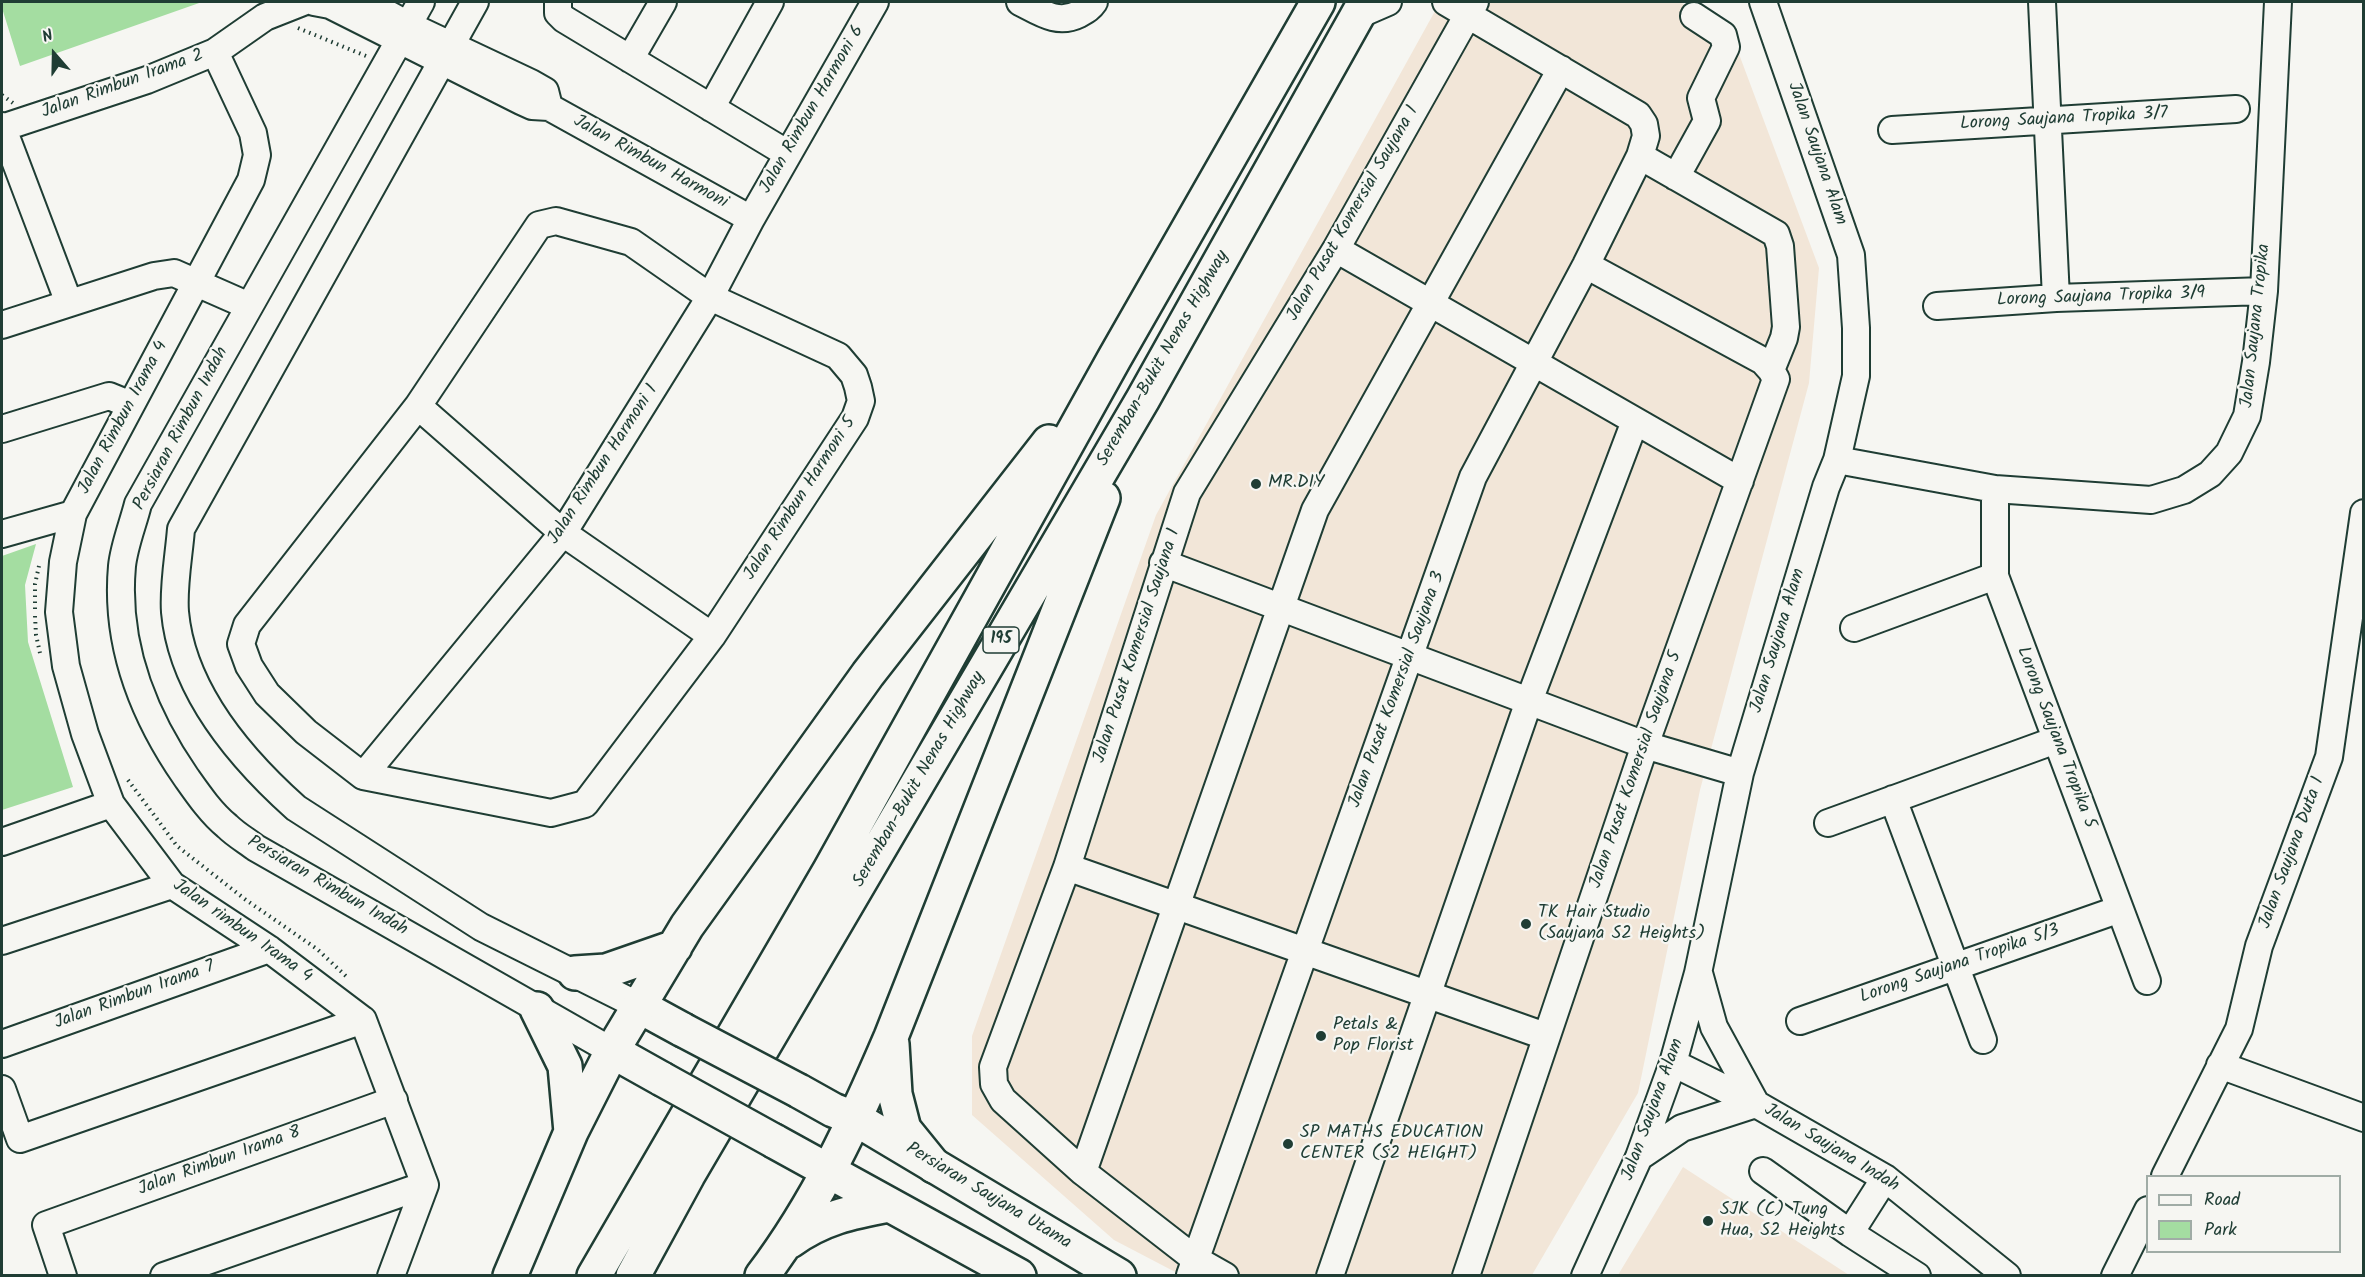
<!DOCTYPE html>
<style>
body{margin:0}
#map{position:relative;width:2365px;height:1277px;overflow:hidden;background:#f6f6f2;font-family:Kalam,sans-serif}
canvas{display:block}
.frame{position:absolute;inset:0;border:3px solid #1f3d34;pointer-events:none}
.legend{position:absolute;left:2146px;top:1175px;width:195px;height:78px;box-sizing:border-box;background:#f6f6f2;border:2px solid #a0aca6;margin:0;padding:8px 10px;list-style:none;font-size:18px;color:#1f3d34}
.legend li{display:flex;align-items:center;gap:12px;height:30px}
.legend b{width:30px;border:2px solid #a0aca6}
.north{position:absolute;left:24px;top:24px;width:60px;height:60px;-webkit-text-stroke:4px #f6f6f2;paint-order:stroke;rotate:340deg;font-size:16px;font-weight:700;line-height:24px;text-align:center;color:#1f3d34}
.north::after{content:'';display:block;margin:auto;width:21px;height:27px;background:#1f3d34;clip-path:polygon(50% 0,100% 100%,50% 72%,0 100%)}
</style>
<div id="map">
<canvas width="2365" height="1277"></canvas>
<div class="frame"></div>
<ul class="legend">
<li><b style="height:8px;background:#f6f6f2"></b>Road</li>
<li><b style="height:16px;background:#a4dda1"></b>Park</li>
</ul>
<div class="north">N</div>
</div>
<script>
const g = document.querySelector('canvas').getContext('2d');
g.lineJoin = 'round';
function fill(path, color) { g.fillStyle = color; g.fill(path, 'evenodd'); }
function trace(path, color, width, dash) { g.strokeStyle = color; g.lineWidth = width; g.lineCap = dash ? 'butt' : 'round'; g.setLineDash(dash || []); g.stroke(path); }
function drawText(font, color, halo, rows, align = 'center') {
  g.font = font + ' Kalam,sans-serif'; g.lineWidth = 4.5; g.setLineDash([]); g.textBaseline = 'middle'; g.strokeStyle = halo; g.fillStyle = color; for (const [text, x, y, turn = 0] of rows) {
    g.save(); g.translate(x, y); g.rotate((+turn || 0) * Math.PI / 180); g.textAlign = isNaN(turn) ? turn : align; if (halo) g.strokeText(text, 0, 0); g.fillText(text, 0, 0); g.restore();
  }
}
fill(new Path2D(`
 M1440,2h240l50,28 89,238 -10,115 -109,407 -62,303 -106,182h-351l-67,-35 -142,-125v-79l184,-521z
 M1683,1167l166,108h-231z`), '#f2e6d8');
fill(new Path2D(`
 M2,2h200l-182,64 -18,-58z
 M36,544l-11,41 3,57 45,145 -71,23v-254z`), '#a4dda1');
const minor = new Path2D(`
 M314,2l16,3 191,96 11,5 17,1 202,112
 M366,2l42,23 123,58 14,8 4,16
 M421,2l-283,502c-5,20 -14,42 -16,62 -7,77 21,149 64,211 12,17 25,36 41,49 9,9 20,15 29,22l356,203
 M475,2l-294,527c-2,26 -8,57 -6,83 7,78 65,146 121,196l185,119 158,79
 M558,2v11l6,6 224,135
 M1020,2c20,10 37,23 59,12 7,-4 11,-6 15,-12
 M2042,2l14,296
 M1358,15l30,-13
 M215,52l38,81 4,22 -6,25 -178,334 -10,48 -4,50 7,54 19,68 26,70 61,81 97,64 94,71
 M630,59l33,-57
 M711,108l59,-106
 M2,126l67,177
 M2,128l145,-48 68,-28 50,-35 38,-15
 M1892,130l344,-21
 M1640,156l136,78 4,12 6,81 -2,11 -13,32
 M1676,177l31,-56 -6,-23 25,-51 -3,-12 -29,-19
 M556,221l75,21 79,55 128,59 16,19 4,12 3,14 -6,17 -143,218 -127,168 -34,9 -188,-37 -57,-44 -39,-38 -18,-28 -8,-22 6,-19 171,-219 121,-181z
 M1336,249l404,232
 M1937,306l119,-8 208,-7
 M2,325l152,-49 20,-3 75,33
 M418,406l145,127 149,103
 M2,429l107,-33 22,9
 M1837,460l158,29 156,11 33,-10 26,-16 19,-21 18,-37 9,-54 8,-71 14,-289
 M1995,489v87l152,405
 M2,534l71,-20
 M1163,563l482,182 95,28
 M1854,628l141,-52
 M363,776l200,-243 147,-236 41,-78 124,-217
 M1893,799l90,241
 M1828,823l228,-83
 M2,842l109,-38
 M1067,867l478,169
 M2,941l170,-56
 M1699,973l15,54 42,77
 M363,1020l62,165 -34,91
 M1800,1021l320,-112
 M2,1044l267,-95
 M1673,1063l83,41 129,74 122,98
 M2220,1065l144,53
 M2,1089l18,50 343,-119
 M1639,1157l43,-29 74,-24
 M1763,1171l87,62 67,43
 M1083,1172l232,-662 246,-441
 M2165,1176l74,-147 20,-83 70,-189 35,-244
 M1850,1233l35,-55
 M1190,1275l283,-798 113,-212 54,-109 6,-20 -2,-12 -6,-9 -192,-113
 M63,1276l-17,-51 348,-125
 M164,1276l261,-91
 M1225,1276l-30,-17 -112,-87 -80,-72 -9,-16 -1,-17 74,-200 120,-374 149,-244 139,-247
 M1330,1276l199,-575 106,-280
 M1466,1276l179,-531 131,-366 -5,-9 -8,-9 -177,-96
 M1585,1276l54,-119 34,-94 25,-90 42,-200 86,-286 11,-27 19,-84v-48l-5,-73 -88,-253
 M2115,1276l33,-66`);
const major = new Path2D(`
 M639,1006l44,24
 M612,1051l50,28
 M799,1091l34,19 23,9 263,157
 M774,1141l245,135`);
const highway = new Path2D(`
 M575,973l31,-2 69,-24
 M537,1009l28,57 6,66
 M892,1044l3,50 9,35 30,37
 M790,1241c32,-23 61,-29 99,-36
 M510,1276l61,-144 41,-81 75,-125 181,-252 181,-232
 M594,1276l236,-406 284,-511 204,-357
 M633,1276l55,-101 455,-776 222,-397
 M762,1276c56,-74 93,-155 129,-239l212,-539`);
trace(minor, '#1f3d34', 30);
trace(major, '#1f3d34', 38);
trace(highway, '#1f3d34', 38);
trace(new Path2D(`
 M298,28l68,28
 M2,95l11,8
 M35,609v-25l4,-18
 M35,616l1,19 4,18
 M128,780l49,66 69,54 71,49 31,29`), '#1f3d34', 4, [1.5, 4.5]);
trace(minor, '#f6f6f2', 26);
trace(major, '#f6f6f2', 33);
trace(highway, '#f6f6f2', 33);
const majorBridge = new Path2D(`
 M683,1030l116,61
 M662,1079l112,62`);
trace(majorBridge, '#1f3d34', 38, []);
trace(majorBridge, '#f6f6f2', 33);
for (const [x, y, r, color] of [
 [1256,484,6,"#1f3d34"],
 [1526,924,6,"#1f3d34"],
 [1321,1036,6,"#1f3d34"],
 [1288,1144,6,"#1f3d34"],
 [1708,1221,6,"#1f3d34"]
]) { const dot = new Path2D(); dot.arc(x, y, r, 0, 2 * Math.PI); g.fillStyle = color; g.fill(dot); trace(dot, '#f6f6f2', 2); }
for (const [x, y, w] of [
 [1001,640,36]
]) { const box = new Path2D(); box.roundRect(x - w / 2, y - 13, w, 26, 4.5); g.fillStyle = '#f6f6f2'; g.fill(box); trace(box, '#1f3d34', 1.5); }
drawText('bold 16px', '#1f3d34', null, [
 ["195",1001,640]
]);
drawText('18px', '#1f3d34', '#f6f6f2', [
 ["Jalan Rimbun Irama 2",123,85,-20],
 ["Jalan Rimbun Harmoni 6",813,110,-60],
 ["Lorong Saujana Tropika 3/7",2064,120,-3],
 ["Jalan Saujana Alam",1816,154,71],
 ["Jalan Rimbun Harmoni",650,163,29],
 ["Jalan Pusat Komersial Saujana 1",1354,214,-60],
 ["Lorong Saujana Tropika 3/9",2101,298,-2],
 ["Jalan Saujana Tropika",2257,326,-84],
 ["Seremban-Bukit Nenas Highway",1164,359,-60],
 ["Jalan Rimbun Irama 4",124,418,-62],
 ["Persiaran Rimbun Indah",182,429,-62],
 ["Jalan Rimbun Harmoni 1",604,465,-57],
 ["Jalan Rimbun Harmoni 5",801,499,-57],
 ["Jalan Saujana Alam",1779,641,-73],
 ["Jalan Pusat Komersial Saujana 1",1138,646,-72],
 ["Jalan Pusat Komersial Saujana 3",1398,690,-70],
 ["Lorong Saujana Tropika 5",2055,738,69],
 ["Jalan Pusat Komersial Saujana 5",1637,770,-71],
 ["Seremban-Bukit Nenas Highway",920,780,-60],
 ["Jalan Saujana Duta 1",2293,853,-70],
 ["Persiaran Rimbun Indah",327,887,30],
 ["Jalan rimbun Irama 4",242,932,35],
 ["Lorong Saujana Tropika 5/3",1960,965,-19],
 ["Jalan Rimbun Irama 7",135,996,-20],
 ["Jalan Saujana Alam",1654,1110,-70],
 ["Jalan Saujana Indah",1831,1149,31],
 ["Jalan Rimbun Irama 8",220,1162,-20],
 ["Persiaran Saujana Utama",988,1197,31]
]);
drawText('18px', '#1f3d34', '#f6f6f2', [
 ["MR.DIY",1268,484],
 ["TK Hair Studio",1538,914],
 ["(Saujana S2 Heights)",1538,935],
 ["Petals &",1333,1026],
 ["Pop Florist",1333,1047],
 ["SP MATHS EDUCATION",1300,1134],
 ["CENTER (S2 HEIGHT)",1300,1155],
 ["SJK (C) Tung",1720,1211],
 ["Hua, S2 Heights",1720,1232]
], 'left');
</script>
